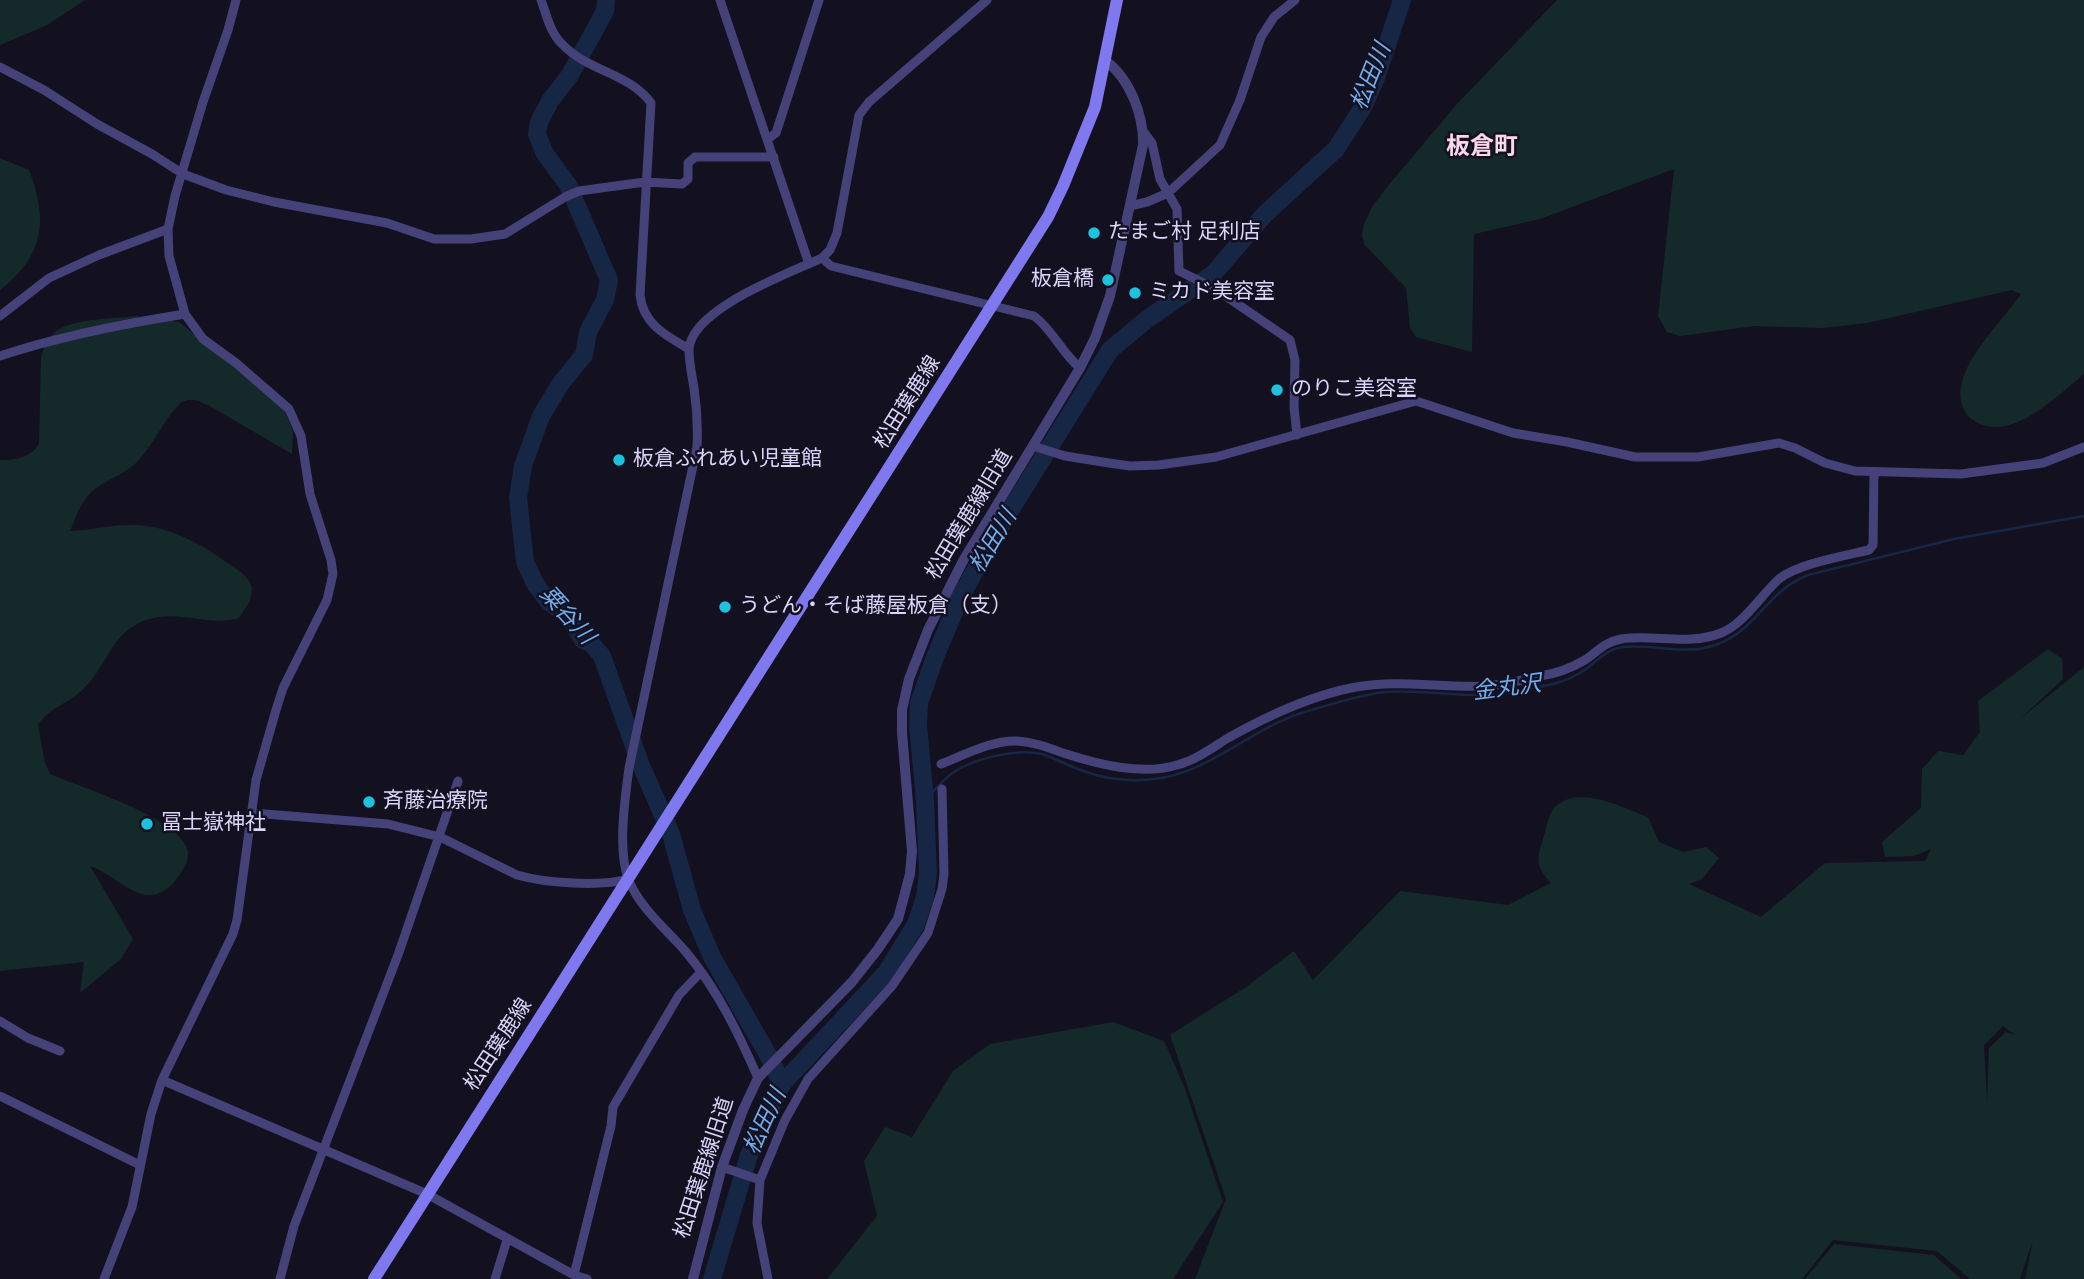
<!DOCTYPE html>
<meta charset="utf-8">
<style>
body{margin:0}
canvas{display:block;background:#131020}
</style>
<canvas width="2084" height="1279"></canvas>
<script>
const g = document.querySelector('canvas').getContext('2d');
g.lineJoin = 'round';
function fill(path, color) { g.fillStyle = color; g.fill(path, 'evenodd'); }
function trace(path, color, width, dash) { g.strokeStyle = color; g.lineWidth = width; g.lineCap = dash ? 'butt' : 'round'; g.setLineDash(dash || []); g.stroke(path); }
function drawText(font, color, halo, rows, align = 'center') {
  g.font = font + ' Poppins,"Noto Sans JP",sans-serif'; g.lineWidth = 5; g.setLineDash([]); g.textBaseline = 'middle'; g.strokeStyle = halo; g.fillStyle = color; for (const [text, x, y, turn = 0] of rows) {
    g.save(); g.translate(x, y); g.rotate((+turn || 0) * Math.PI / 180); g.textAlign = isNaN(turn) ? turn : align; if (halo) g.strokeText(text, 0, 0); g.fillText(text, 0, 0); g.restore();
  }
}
fill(new Path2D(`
 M0,0h85l-38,25 -47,20z
 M1557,0h527v374c-25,20 -70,67 -106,49 -5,-3 -8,-4 -12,-10 -7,-11 -7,-22 -3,-35 11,-31 39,-57 58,-84l-9,-4 -145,33 -44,5 -69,-2 -74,10 -13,-4 -9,-16 16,-147 -134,50 -66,15 -2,118 -56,-15 -6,-9 -4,-40 -42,-44 -2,-9 2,-11 8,-17 15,-20 70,-83z
 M0,158l29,12c19,50 16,85 -29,120z
 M136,316l43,6 103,83 11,26 -1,23 -84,-49c-9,-4 -16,-8 -26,-3 -13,9 -31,47 -46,61 -15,14 -36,18 -49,34 -8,9 -12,23 -17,34 20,-1 40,-6 60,-6 34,-1 69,17 96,37 10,7 23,13 26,26l-2,13 -11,17c-26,8 -53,-5 -80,-1 -49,7 -49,50 -79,75 -16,14 -30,15 -42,33l7,38 5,11c31,14 133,44 138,78 1,10 -7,21 -13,29 -6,8 -17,15 -27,14 -21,-2 -38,-23 -58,-29l43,73 -12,20 -41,34 4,-31 -84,9v-511c16,0 30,-2 39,-16l2,-87c3,-9 6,-18 13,-24 17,-15 60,-14 82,-17z
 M2048,649l14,10 1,20 -43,40 64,-52v612h-59l8,-39 -13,39h-50l-33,-28 -104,-11 -31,39h-607l31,-80 -56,-164 76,-48 48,-36 19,29 87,-89 108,14 43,-22c-15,-17 -15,-22 -8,-44 3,-10 5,-23 11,-31 23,-25 69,0 94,9l11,25 24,10 23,-5 13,11 -17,21 -13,5 72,33 64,-54 100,-2 6,-12 -17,7 -29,1 -3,-15 39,-34 1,-39 16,-18 25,4 17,-23 -2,-31zM2003,1026l12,9 -9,-3 -17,16 -2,53 -3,-56z
 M1113,1022l51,19 20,45 39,116 -50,77h-346l50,-63 -13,-55 21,-34 27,10 41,-66 37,-27z
 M1834,1244l100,11 27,24h-156z`), '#142929');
trace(new Path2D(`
 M925,801c8,-9 16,-19 26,-27 20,-15 66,-26 91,-20 13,4 26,12 39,16 22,9 49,12 73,9 57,-6 99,-53 154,-68 25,-7 51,-16 77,-19 35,-3 71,5 106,3 12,-1 25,-4 37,-6 17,-3 35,-6 50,-15 16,-8 26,-25 45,-27 29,-3 61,8 89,-1 43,-12 53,-54 96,-71l146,-36 130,-23`), '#162645', 2.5);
trace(new Path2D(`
 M606,0l-1,11 -35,64 -20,26 -11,21 -2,12 7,18 24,33 41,95 -4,20 -17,32 -4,23 -23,28 -20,33 -18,50 -5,32 7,64 11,23 13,17 19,13 15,25 8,3 11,13 38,107 31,71 21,76 20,47 56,98 14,29
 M712,1279l37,-124 33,-71 104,-111 30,-49 9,-27 3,-24 -3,-72 -7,-76 1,-22 16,-46 25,-59 33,-60 117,-188 36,-30 67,-46 52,-60 71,-65 27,-42 13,-29 26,-78`), '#162645', 18);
trace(new Path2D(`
 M541,0c6,16 9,33 22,45 25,26 66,28 88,58l-11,192c3,29 25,40 49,54
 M720,0l89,264
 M0,67l44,23 53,34 55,30 31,20 43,16 48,12 113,21 47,16h37l34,-5 60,-37 14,-6 66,-9 37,2 6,-5v-16l7,-6h79
 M1143,131l9,12 8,36 17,30 2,62 35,17 76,52 5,20 -1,47 3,28
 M768,139l8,-6 43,-133
 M1130,206l17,-4 21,-9 52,-48 20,-45 21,-63 13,-20 21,-17
 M822,258l9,8 203,50c19,14 27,36 46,52
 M0,316l49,-38 50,-23 69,-26
 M0,356c60,-20 122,-32 185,-42
 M1033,446l32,10 44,7 21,3 29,-1 57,-8 200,-56 97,32 54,9 68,15h63l81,-14 16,5 30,15 30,8 106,3 82,-11 41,-16
 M941,764c23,-9 51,-24 76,-23 17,1 30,6 46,12 34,11 79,23 114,12 19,-5 35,-17 51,-27 39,-22 84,-43 128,-51 42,-8 85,1 127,-1 19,-1 39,-6 57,-10 16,-2 31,-8 45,-16 13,-9 20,-18 36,-21 33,-5 68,7 100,-6 24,-10 39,-37 58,-54 18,-15 65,-23 90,-29l4,-5 1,-73
 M253,813l135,11 52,13 77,38c28,8 83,12 111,4
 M0,1021l28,17 32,13
 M758,1078c-19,-44 -41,-89 -72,-126 -20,-23 -45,-43 -57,-71 -12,-29 -4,-83 0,-113l68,-321c1,-20 0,-39 -3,-59 -2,-12 -5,-26 -5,-38 1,-41 101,-77 133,-92l8,-8 7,-17 22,-118 10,-13 118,-102
 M162,1080l265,114 147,81 37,-149 2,-19 66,-112 21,-22
 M0,1096l140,69
 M722,1167l38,13
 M574,1275l13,4
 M104,1279l28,-72 19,-93 11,-34 71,-146 4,-14 19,-140 20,-70 7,-22 44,-88 6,-26 -2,-14 -21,-66 -9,-58 -12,-27 -53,-46 -33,-24 -18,-25 -16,-58 -1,-27 7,-33 28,-94 25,-72 8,-30
 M280,1279l14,-53 104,-271 60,-174
 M495,1279l12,-39
 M768,1279l-11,-56 3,-43 25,-60 23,-41 84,-93 36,-53 14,-44 2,-15 -2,-85`), '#454179', 9);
trace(new Path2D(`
 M693,1279l29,-112 21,-57 15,-32 94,-96 26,-33 20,-30 12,-45 2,-23 -10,-118v-23l7,-31 19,-49 36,-71 116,-191 15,-30 15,-42 33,-151c1,-29 -13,-66 -37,-84`), '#454179', 10);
trace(new Path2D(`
 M374,1279l674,-1062 15,-31 32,-79 22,-107`), '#7f78ee', 12);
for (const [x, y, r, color] of [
 [1094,233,7,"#1dc2de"],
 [1108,280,7,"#1dc2de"],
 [1135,293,7,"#1dc2de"],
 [1277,390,7,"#1dc2de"],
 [619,460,7,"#1dc2de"],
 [725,607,7,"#1dc2de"],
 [369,802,7,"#1dc2de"],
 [147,824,7,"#1dc2de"]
]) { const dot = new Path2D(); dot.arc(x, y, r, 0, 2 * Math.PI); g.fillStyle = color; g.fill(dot); trace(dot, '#131020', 2.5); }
drawText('21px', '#dad5fa', '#131020', [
 ["たまご村 足利店",1108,233],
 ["板倉橋",1094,280,"right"],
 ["ミカド美容室",1149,293],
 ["のりこ美容室",1291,390],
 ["板倉ふれあい児童館",633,460],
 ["うどん・そば藤屋板倉（支）",739,607],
 ["斉藤治療院",383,802],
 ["冨士嶽神社",161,824]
], 'left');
drawText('21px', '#dad5fa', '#131020', [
 ["松田葉鹿線",908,403,-58],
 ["松田葉鹿線旧道",970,515,-59],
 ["松田葉鹿線",499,1045,-57],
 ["松田葉鹿線旧道",705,1168,-72]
]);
drawText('italic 23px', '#70aded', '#131020', [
 ["松田川",1372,77,-68],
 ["松田川",994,542,-59],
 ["粟谷川",566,616,48],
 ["金丸沢",1507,689,-7],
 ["松田川",766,1122,-65]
]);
drawText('bold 24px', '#fad6eb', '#131020', [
 ["板倉町",1482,148]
]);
</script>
